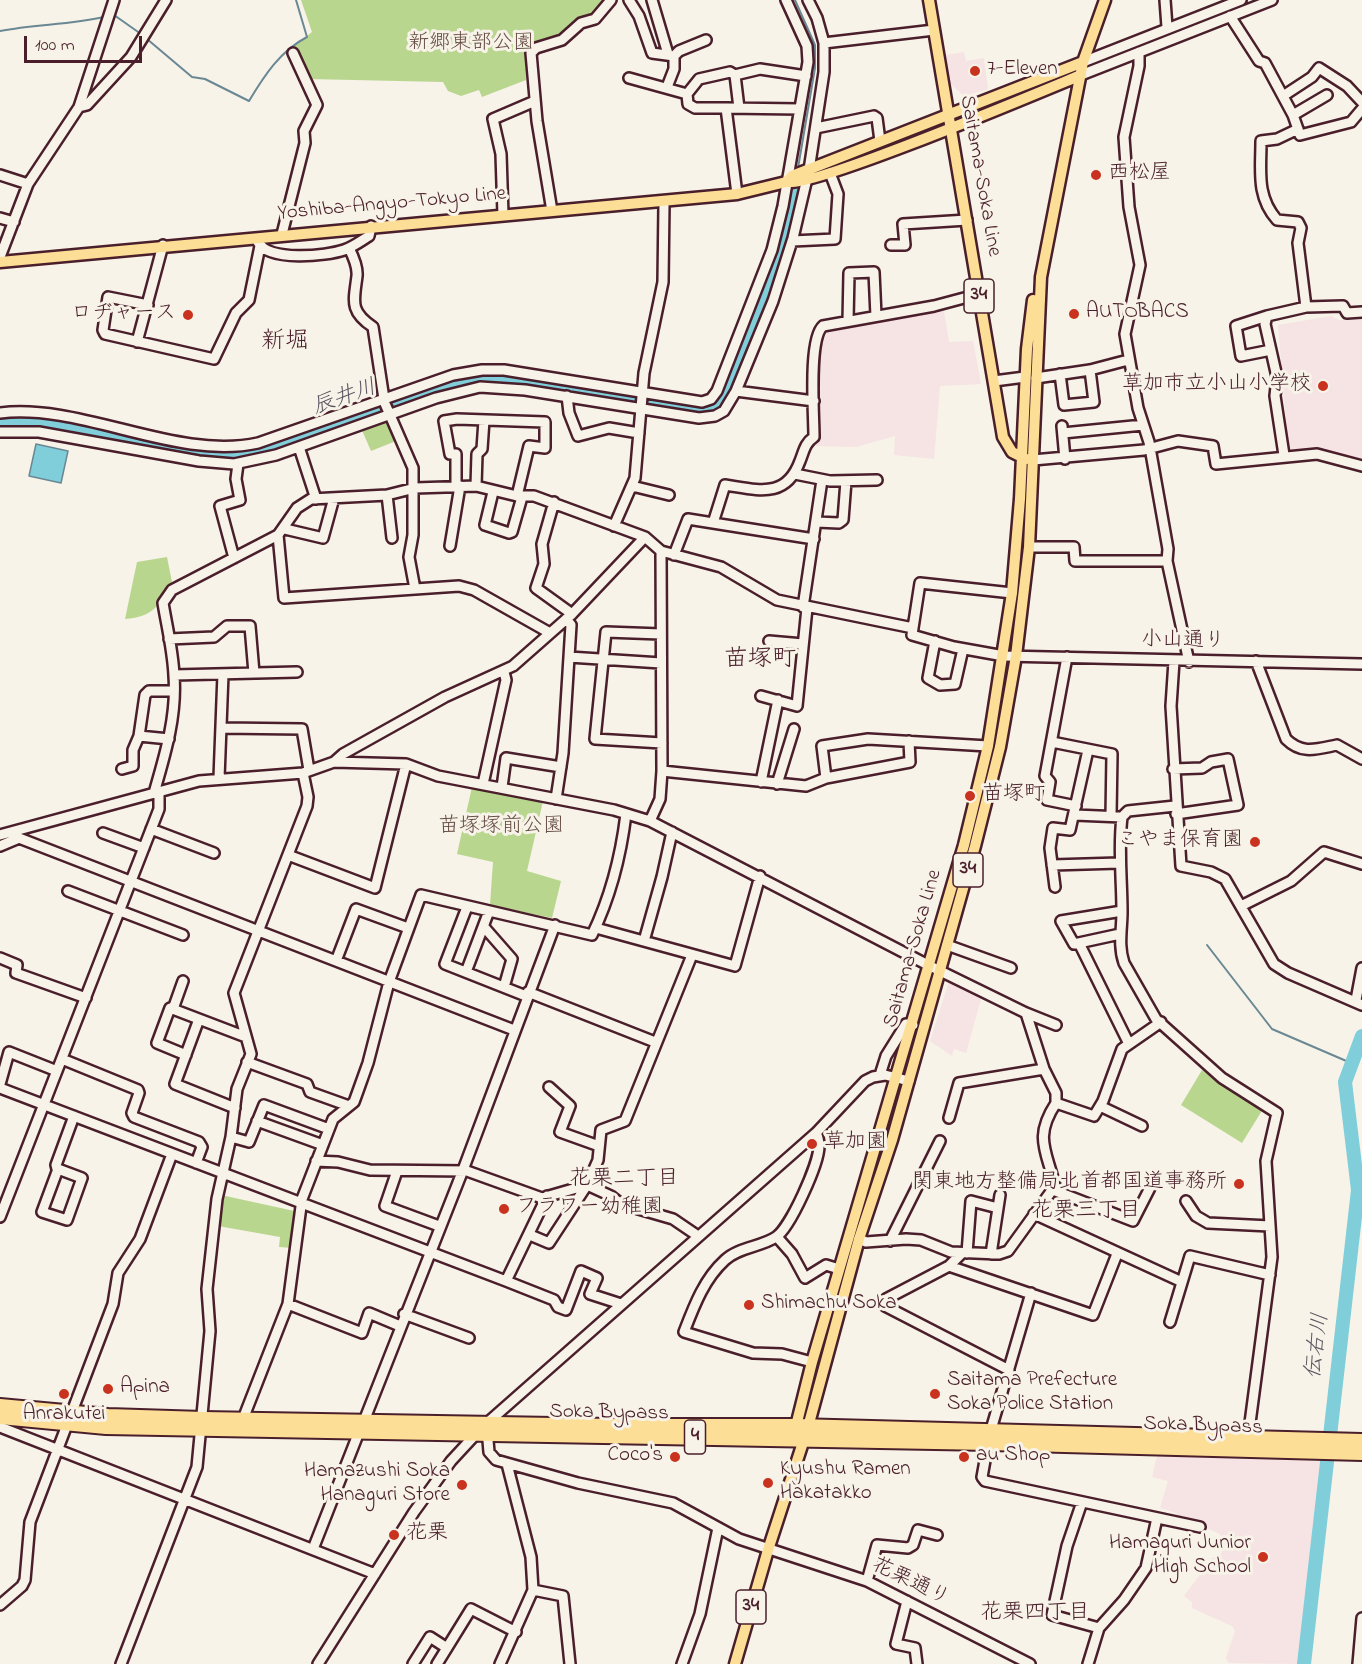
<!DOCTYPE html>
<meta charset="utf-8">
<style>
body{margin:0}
#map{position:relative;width:1362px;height:1664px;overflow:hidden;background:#f7f3e8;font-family:"Indie Flower",sans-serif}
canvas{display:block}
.scale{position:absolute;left:24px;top:36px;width:118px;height:27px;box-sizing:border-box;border:3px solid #4a1f2b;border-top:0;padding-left:8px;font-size:18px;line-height:21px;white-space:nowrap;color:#4a1f2b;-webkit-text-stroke:4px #f7f3e8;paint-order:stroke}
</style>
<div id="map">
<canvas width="1362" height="1664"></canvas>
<div class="scale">100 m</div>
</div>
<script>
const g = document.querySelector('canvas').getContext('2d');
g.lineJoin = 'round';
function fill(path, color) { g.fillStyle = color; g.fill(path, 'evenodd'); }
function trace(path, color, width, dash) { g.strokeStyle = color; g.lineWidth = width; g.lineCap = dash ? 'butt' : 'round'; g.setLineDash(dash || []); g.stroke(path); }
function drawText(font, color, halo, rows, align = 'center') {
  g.font = font + ' "Indie Flower","Klee One",sans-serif'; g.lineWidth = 6; g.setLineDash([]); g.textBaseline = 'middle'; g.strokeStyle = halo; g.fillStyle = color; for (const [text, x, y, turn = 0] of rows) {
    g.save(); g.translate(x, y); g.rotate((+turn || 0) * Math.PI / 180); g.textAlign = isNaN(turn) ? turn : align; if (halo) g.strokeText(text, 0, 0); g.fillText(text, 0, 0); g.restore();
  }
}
fill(new Path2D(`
 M964,52l2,9 18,-3 4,31 -24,7 -13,-12 -6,-29z
 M943,306l6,36 24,-1 8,43 -41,2 -6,73 -40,-4 1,-19 -39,11 -45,-1 7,-8v-84l2,-22 4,-3z
 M1331,316l8,4 23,-1v144l-42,-13 -26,1 -6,-4 -10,-122z
 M950,978l32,17 -16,58 -12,-4 -2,7 -22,-15z
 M1158,1452l162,9 -22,203 -69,-1 -3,-5 9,-27 -3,-5 -40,-18v-6l-8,-6 28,-38 8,-2 4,-11 -4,-11 -12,-5 -2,-5 -31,-7 1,-4 -16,-5 8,-27 -16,-4z`), '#f6e3e4');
fill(new Path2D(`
 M301,0h305l-14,18 -67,32 1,30 -44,17 -3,-7 -18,6 -13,-5 -5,-9 -135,-3 -14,-33 18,-14z
 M384,421l4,1 8,19 -25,10 -10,-23z
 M167,557l5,25c-13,23 -18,35 -47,37l12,-57z
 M472,787l71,14 -16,70 34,10 -9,37 -62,-13 3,-43 -36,-8z
 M1202,1070l61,39 -21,34 -61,-38z
 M893,1103l4,3 -64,201 3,-17z
 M221,1195l78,17 -6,36 -14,-1 1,-10 -62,-11z`), '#b9d68f');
const water = new Path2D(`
 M36,444l32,7 -7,32 -32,-7z`);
fill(water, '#7fceda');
trace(water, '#6a8894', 1.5);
trace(new Path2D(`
 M795,0l20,45v23l-17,100
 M114,15l27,19
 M0,31c35,-7 69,-6 104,-14
 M147,39l45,38 13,2 44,22c15,-25 31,-50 58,-64l-11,-37
 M1207,945l65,84 79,34`), '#6a8894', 2);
trace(new Path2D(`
 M0,423l34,-1 31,4 146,29 40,-1 197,-69 32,-7h22l208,33 13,-13c32,-74 58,-146 75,-225
 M1304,1664l54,-474 -13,-108 17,-46`), '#7fceda', 14);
const minor = new Path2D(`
 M629,0l10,16 13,37 22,3 5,-5 27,-11
 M652,0l16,54
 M1165,0l2,27
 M1230,16l29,45 6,2 28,52 7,20 51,-13 11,-13
 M824,43l110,-13
 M1139,52v14l-15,71 5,70 11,58 -15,69 13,74 11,34 19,107 -1,12 22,101
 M1083,62l158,-62
 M735,75l25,-6 46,7
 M1081,75l191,-75
 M629,78l58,16 1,10 7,4h31
 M667,87l7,-18v-13
 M687,94l12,-15 31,-7 5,3 4,33
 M1283,96l29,-19 7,-9 28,18 15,16
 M79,107l8,-2 44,-48 35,-57
 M1293,115l34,-20
 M816,128l58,-12 3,2 3,23
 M1298,129l-21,10 -16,2c0,30 -5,55 16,79l21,2 3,6 -3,15 8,64
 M0,175l28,9
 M737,194l-11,-86 74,1
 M552,211l-15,-90 -6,-68 5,-5 26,-8 19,-17 14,-4 16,-19
 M503,215l-2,-61 -8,-35 42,-18
 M0,218l14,4
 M282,234l23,-91 -1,-12 13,-26 -24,-52
 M792,241l43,-2 3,-45 -8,-21
 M258,242c11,20 68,14 86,8 9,-3 17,-9 25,-14l2,-10
 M891,245h14l-2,-21 64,-4
 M349,248c4,8 9,19 8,28 -3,25 -8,35 16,51l11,72
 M0,257l28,-73 51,-77 35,-107
 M148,305l-40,-8 -5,33 2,4 109,25 22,-46 13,-13 11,-54
 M1267,316l-31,10 5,30 30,-6
 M848,321l1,-48 25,-1 2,44
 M137,342l26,-97
 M1060,374l4,31 30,-3 -4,-32
 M1036,378l54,-8 38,-10
 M994,381l31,-4
 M736,391l78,10
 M567,396l2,17 9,23 31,-8 30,5
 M383,399l30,69v67l-4,22 6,32
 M0,413c83,-10 176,48 258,30l195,-68 29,-5h22l198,32 9,-3 6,-8 55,-141 11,-44 25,-144 -1,-16 -21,-46
 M1062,426l3,33
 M0,432h39l160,29 35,3 42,-9 160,-57 44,-11 45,3 174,28 16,-2 9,-5 12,-20 37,-90 20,-63 16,-68 15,-98v-29l-7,-25 -9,-18
 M1063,433l80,-8
 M299,447l17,52
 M1284,455l-9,-59 2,-19 -12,-53 2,-8 39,-9 37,-1 4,7 15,-1
 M1033,460l111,-10 34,-9 35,5 3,18 101,-10 45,12
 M795,474l35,7 47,-1
 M456,486v-32h-6l-6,-33 13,-2 88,3v26l-16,-2 -12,50
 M476,486l1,-32 5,-5 2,-29
 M632,486l37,9
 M493,492l-8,33 24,8 3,-1 10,-35
 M387,495l5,43
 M554,502l-12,42 2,20 -8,24 36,26
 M817,522l22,1 4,-3 3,-39
 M713,523l101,16
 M614,526l21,-48 9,-105 19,-91 1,-79
 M285,529l38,9 11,-40
 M278,535l6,63 175,-12 15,4 76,43
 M450,546l10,-60
 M1029,547h45l1,14h92
 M661,551l60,16 56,33 136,28 -1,7 42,12 50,9 358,8
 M674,555l14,-36 25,4 12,-38c34,5 61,14 75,-24 4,-10 5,-18 14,-24 0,-22 -6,-98 9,-111l111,-20 45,-12
 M234,558l-14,-52 20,-6 -4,-21 2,-15
 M803,607l19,-127
 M913,628l7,-45 92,10
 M661,634l-55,-2 -11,107 67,4
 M169,639l45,-2 13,-11h23l4,47
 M769,641l34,3
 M935,641l-7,37 12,7 15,-1 8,-35
 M569,657l92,6
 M1067,657l-22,119 5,6 -3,18 29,6
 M1174,661l-3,45 10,160 30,6 14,7 49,85 14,9 74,32
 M1256,661l30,78c16,16 31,10 51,6l25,14
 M174,675l123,-3
 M761,696l36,10 10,-98
 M222,728l80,1 7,41
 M139,736l6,-41 4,-4h25
 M1052,742l60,12 -1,62
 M334,762l72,2 32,12 176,34 36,11 278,144 98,48 30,12
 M122,769l11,-3v-16l6,-14 30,3
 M1173,769l29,-1 9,-6 17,-3 10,46 -62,9
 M662,771l144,15 20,-8 84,-16 -1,-21
 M219,778l4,-104
 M826,778l-4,-32 46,-7 120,7
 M761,782l17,-82
 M483,784l23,-104 -2,-8
 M777,784l17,-55
 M502,787l4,-29 55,9
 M154,793c11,-38 23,-77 20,-117 -1,-25 -7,-49 -11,-73l9,-13 106,-55 19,-27 14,-9 76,-4 28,-7 61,-2 41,10h17l111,41 16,14 1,220 -2,28 -10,22
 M556,799l7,-46 8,-128 -5,-6
 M1075,815l47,2 6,-6 47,-5
 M1122,817c-4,32 0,62 0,95 0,17 -4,34 2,51l32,56 66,59 55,35 -11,48 6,96 -24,181
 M151,829l63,24
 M103,833l41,15
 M0,835l199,-54 104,-8 31,-11 9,-8 102,-57 68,-31 59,-52 73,-77
 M0,846l19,-8 495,192
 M288,855l87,33 31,-124
 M1052,865l67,-2
 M1055,887l-5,-39 3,-20 17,2 18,-80
 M68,891l115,44
 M1241,906l50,-25 33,-29 38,12
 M467,907l-22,57 81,32
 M484,927l28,32 -8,28
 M596,928l139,38 25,-90
 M1120,934l-46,10 -13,-23 61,-10
 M644,941l18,-64 10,-45
 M1079,943l50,101
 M947,945l64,23
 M0,958l17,7 -1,8 70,25
 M336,961l20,-52 52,19
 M466,972l23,-61
 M528,992l127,50
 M1356,1000l6,-32
 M173,1009l10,-28
 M1026,1013l18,56 12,24v10
 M199,1019l-24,65 60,24
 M186,1055l-29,-12 13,-35 76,29
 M62,1059l76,31 1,3 -7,20 2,4 65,25 3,5 -6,16
 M247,1062l60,22 3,8 39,14
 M880,1075l6,-19 20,-32 7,1
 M0,1084l9,-32 48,19
 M549,1087l21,19 -10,26 39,14
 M0,1088l506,193 48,19 4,7 8,3 15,-39 16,7 -7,16 31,10
 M1100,1106l42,20
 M949,1118l10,-35 85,-14
 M257,1121l66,24
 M231,1137l18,5 15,-37 65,24
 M316,1161l22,1 32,8 97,1 75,27 45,-13 24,11 10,8 52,15 25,17
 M58,1169l-16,43 25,8 15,-42 -24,-9h-1l-1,-4 18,-49
 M397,1171l-12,35 54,20
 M1053,1190l80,31 22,-43
 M1186,1201l10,15 12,7 62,3
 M1034,1214l148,68
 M0,1217l159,-408v-17
 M530,1235l19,8 38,-58 11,-25 3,-30 24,-9 67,-166
 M777,1237l15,17 13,24 21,-13 13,4
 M859,1239l7,3 40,-3 15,1 30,12 48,2 9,-3 47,-65c-8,-35 -22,-48 1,-83l38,13 9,-15 19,-52 39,-27
 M890,1241l50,-100
 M962,1253l-13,13 -63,33 -1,7 124,64
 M967,1253l4,-52 27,7
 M991,1254l9,-59
 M949,1266l144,49 24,-61
 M506,1281l41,-85
 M1031,1293l-41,140 -8,44 3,4 215,46
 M288,1304l74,29 7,-20 31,13
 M404,1314l65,24
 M1170,1322l20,-66 80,19
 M812,1362l-30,-8 -29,-1 -69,-21c10,-26 20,-53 41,-72 14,-13 36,-13 51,-23 14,-9 43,-73 43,-91 0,-5 -1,-9 -3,-13
 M243,1419l45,-115 14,-105 31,-80 21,-17 4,-11 10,-28 21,-81 32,-87 171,40c18,-37 29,-80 34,-121
 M364,1421l99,-251 92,-245
 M486,1424l330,-291 49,-52 8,-4 12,-2 24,6
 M0,1427l375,147
 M487,1429l2,23 7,8 82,23 95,20 66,36 128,42 163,83
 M1082,1502l-15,44 -15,69 47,13
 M313,1549l46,-117
 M867,1581l10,-36 31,3 5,-3 5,-15 19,5
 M533,1590l30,6 7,68
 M907,1601l-11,43 19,4 2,16
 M0,1605l22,-19 3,-6 5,-58 83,-218 5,-31 22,-34 32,-85
 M121,1664l76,-197 13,-136 -3,-42 10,-90 14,-62 6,-48 14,-35 -17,-61 73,-187 1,-9 -5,-24
 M318,1664l96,-152 37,-51 25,-27
 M413,1664l17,-27 17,11
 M437,1664l34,-55 45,23
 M500,1664l33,-74 -2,-33 -24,-93
 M682,1664l18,-50 18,-86
 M1088,1664l11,-36 25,-28 22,-32 11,-50
 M1358,1664l4,-46`);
const major = new Path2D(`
 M929,0l74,437 9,15 14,7
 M786,182c22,8 256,-91 295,-107
 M0,262l737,-68 49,-12 6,-6 291,-114
 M798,1431l-2,-5 16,-64 152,-517 24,-99 24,-153 8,-94 7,-150 6,-49
 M735,1664l33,-114 40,-123 51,-188 33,-99 83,-294 25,-99 16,-91 13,-109 12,-270 42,-215 22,-62`);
const highway = new Path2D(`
 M0,1406l108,10 95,3 410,7h183l566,15
 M0,1417l106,10 884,16 372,10`);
trace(minor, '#4a1f2b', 14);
trace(major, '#4a1f2b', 15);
trace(highway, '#4a1f2b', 18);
trace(minor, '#f7f3e8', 9);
trace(major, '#fdde96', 10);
trace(highway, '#fdde96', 14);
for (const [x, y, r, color] of [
 [975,71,6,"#c8321e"],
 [1096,175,6,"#c8321e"],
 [1074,314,6,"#c8321e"],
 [188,315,6,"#c8321e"],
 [1323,386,6,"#c8321e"],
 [970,796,6,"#c8321e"],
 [1255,842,6,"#c8321e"],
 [812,1144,6,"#c8321e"],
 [1239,1184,6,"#c8321e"],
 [504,1209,6,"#c8321e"],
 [749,1305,6,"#c8321e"],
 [108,1389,6,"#c8321e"],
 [64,1394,6,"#c8321e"],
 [935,1394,6,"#c8321e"],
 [675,1457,6,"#c8321e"],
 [964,1457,6,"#c8321e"],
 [768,1483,6,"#c8321e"],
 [462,1485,6,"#c8321e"],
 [394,1535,6,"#c8321e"],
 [1263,1557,6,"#c8321e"]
]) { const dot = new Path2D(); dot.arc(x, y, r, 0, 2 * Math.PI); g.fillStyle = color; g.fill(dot); trace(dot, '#f7f3e8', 2); }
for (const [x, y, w] of [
 [979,296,30],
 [968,870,30],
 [695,1437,21],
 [751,1607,30]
]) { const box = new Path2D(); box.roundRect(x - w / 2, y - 17, w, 34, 4.5); g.fillStyle = '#f7f3e8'; g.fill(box); trace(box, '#4a1f2b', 1.5); }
drawText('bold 20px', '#4a1f2b', null, [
 ["34",979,296],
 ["34",968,870],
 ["4",695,1437],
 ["34",751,1607]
]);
drawText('21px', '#664d44', '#f7f3e8', [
 ["新郷東部公園",471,45],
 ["苗塚塚前公園",501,828]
]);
drawText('21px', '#4a1f2b', '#f7f3e8', [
 ["7-Eleven",987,71],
 ["西松屋",1108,175],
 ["AUTOBACS",1086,314],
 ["ロヂャース",176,315,"right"],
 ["草加市立小山小学校",1311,386,"right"],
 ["苗塚町",982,796],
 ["こやま保育園",1243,842,"right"],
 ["草加園",824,1144],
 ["関東地方整備局北首都国道事務所",1227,1184,"right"],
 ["フラワー幼稚園",516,1209],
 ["Shimachu Soka",761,1305],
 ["Saitama Prefecture",947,1382],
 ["Soka Police Station",947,1406],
 ["Apina",120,1389],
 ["Anrakutei",64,1416,"center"],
 ["Coco's",663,1457,"right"],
 ["au Shop",976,1457],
 ["Kyushu Ramen",780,1471],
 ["Hakatakko",780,1495],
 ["Hamazushi Soka",450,1473,"right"],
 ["Hanaguri Store",450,1497,"right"],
 ["花栗",406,1535],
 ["Hamaguri Junior",1251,1545,"right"],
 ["High School",1251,1569,"right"]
], 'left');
drawText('21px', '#4a1f2b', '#f7f3e8', [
 ["Saitama-Soka Line",979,176,80],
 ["Yoshiba-Angyo-Tokyo Line",392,205,-5],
 ["小山通り",1183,642,1],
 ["Saitama-Soka Line",914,949,-74],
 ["Soka Bypass",609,1414,1],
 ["Soka Bypass",1203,1427,2],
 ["花栗通り",910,1583,26]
]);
drawText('italic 22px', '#5a5460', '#f7f3e8', [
 ["辰井川",345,399,-19],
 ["伝右川",1319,1346,-83]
]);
drawText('22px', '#4a1f2b', '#f7f3e8', [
 ["花栗二丁目",624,1180],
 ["花栗三丁目",1086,1212],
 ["花栗四丁目",1035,1614]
]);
drawText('24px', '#4a1f2b', '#f7f3e8', [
 ["新堀",285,343],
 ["苗塚町",760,661]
]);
</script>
